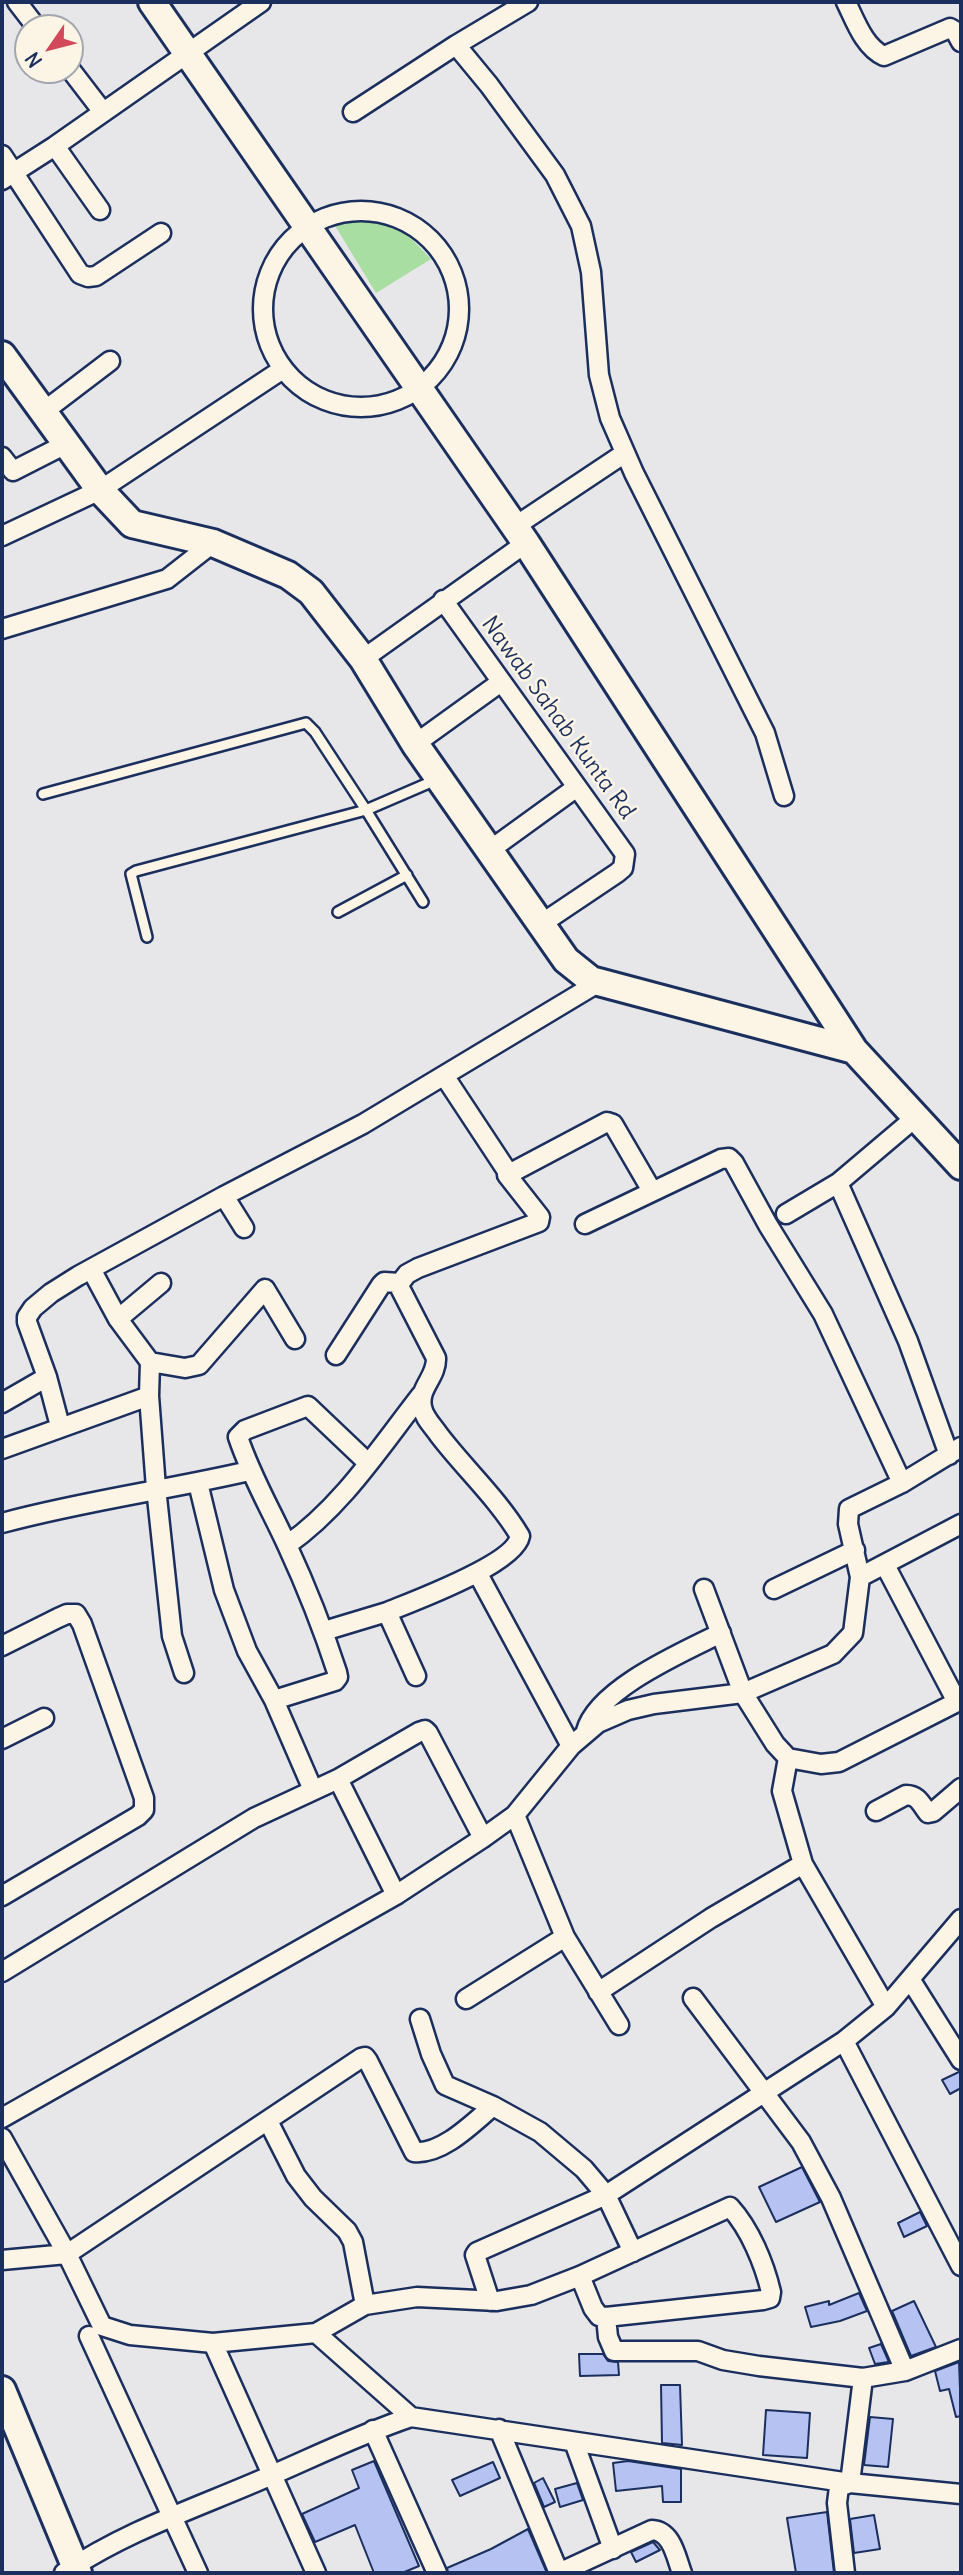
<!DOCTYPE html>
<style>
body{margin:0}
#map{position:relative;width:963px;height:2575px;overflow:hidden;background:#e7e6e9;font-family:Delius,sans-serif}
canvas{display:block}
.frame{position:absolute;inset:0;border:4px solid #1b2f5e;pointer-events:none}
.north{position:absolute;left:14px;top:14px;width:70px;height:70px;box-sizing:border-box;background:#fcf5e5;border:2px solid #a2a6af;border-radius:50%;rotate:235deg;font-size:19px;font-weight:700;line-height:28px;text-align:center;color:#1b2f5e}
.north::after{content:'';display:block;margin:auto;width:24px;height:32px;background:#d1495b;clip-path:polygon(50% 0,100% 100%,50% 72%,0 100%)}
</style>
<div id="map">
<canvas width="963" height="2575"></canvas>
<div class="frame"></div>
<div class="north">N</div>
</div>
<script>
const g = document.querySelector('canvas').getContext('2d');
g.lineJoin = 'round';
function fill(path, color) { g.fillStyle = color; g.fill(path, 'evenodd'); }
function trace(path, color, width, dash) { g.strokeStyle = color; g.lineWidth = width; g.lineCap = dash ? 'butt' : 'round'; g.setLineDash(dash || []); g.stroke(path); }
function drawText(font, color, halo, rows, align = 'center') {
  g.font = font + ' Delius,sans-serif'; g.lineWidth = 5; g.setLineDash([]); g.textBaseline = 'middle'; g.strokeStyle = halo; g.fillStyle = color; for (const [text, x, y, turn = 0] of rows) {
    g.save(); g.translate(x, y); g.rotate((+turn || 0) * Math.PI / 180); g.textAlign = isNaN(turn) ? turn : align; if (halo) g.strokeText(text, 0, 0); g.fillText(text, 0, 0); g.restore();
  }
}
fill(new Path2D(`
 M362,218l39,10 30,31 -55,34 -42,-69z`), '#a8dea1');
const building = new Path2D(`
 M961,2071v17l-11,6 -8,-14z
 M802,2167l18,35 -44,20 -17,-35z
 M920,2212l7,14 -23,11 -6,-14z
 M859,2293l8,18 -27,10 -29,6 -6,-20 24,-6v4z
 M914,2301l22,46 -25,9 -19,-45z
 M881,2344l8,18 -14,2 -6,-16z
 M579,2354h24l5,7 10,1 1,13 -39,1z
 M959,2362l2,54 -5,1 -7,-28 -9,2 -5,-20z
 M661,2385h19l2,60 -20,-2z
 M766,2410l44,3 -3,45 -44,-3z
 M870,2417l23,2 -5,48 -24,-2z
 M374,2461l45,105 -17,7h-28l-19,-48 -40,17 -13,-28 57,-26 -7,-18z
 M628,2461l53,8v33h-18l-1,-16 -46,5 -3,-28z
 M493,2462l7,16 -40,18 -8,-16z
 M543,2478l12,24 -11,5 -10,-24z
 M577,2483l6,17 -23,7 -5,-18z
 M827,2512l7,61h-38l-9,-55z
 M874,2515l6,34 -26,4 -4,-34z
 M528,2529l19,44h-99l-1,-5 44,-19z
 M653,2542l7,8 -24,12 -5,-10z`);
fill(building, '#b5c2f2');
trace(building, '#1b2f5e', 2);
const lane = new Path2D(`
 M43,794l263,-71 9,9 51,78 72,-31
 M338,912l69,-37
 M147,937l-16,-63 5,-3 230,-61 57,92`);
const street = new Path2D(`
 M17,2l20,26
 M528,2l-72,43 33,40 66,90 26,51 10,46 8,103 11,43 24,55 131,260 19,63
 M846,2c9,18 18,45 38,54l66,-28 5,3 6,11
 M70,69l33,43
 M353,112l103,-67
 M55,146l45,64
 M2,155l78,119 8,3 8,-1 65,-43
 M2,180l53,-34 206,-144
 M263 309a98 98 0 1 1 196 0a98 98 0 1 1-196 0Z
 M43,412l67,-51
 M2,457l11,14 53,-27
 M514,527l111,-74
 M2,536l98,-46 183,-121
 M443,600l182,254 -2,14 -6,5 -76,51
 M2,629l165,-50 46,-36
 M363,659l163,-116
 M415,744l86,-62
 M490,850l87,-63
 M445,1077l64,97
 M916,1117l-78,66 70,158 41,114
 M224,1196l20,32
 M786,1214l52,-31
 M585,1224l136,-65 8,-1 5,5 34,62 55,89 79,169
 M91,1269l27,50 32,43 -1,34 7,92 16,148 12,37
 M118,1319l43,-36
 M336,1355l45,-70 3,-3 16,1
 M150,1362l35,6 14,-3 66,-76 30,50
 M2,1403l45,-26
 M60,1426l-13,-49 -20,-55v-5l6,-9 18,-15 27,-17 146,-80 139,-72 238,-143
 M2,1449l147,-53
 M198,1483l26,107 23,61 27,49 39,90
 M2,1523c81,-22 165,-33 247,-52
 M287,1545c55,-38 94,-99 134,-150
 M885,1565l72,137
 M478,1574l93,172
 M860,1577l101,-53
 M704,1589l39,104 32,51 13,14 33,6 18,-2 122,-62
 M774,1589l81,-39
 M324,1631l63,-19
 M2,1646l56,-28 9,-4h9l6,10 62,174v12l-6,6 -136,80
 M416,1676l-29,-64c27,-11 128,-48 133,-76 -22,-37 -55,-67 -81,-101 -6,-9 -15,-17 -17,-28 -4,-19 15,-30 14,-49l-36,-70v-5l7,-9 11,-6 121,-46 1,-5 -33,-42 100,-53 6,2 39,67
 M274,1700l61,-19 3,-4 -1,-5c-14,-43 -31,-86 -50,-127 -17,-37 -36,-69 -49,-108l7,-7 63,-24 60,57
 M586,1731c11,-42 97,-79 135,-98
 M2,1739l42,-21
 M788,1758l-6,33 21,73 83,143
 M338,1779l58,116
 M876,1811l30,-16c12,0 15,9 22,18l5,-1 28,-24
 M565,1937l54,88
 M2,1972l252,-154 84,-39 81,-47 6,-2 3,3 55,105
 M910,1979l51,81
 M598,1992l113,-74 92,-54
 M693,1998l108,144 30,56 74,173
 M466,1999l99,-62 -50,-122
 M420,2019l11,35 14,31 48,21 47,26 44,37 22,26 27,57
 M844,2041l117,225
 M2,2118l394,-223 87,-57 32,-23 56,-69 27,-23 30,-13 26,-6 89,-11 90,-39 20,-21 7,-56 -12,-53 1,-15 53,-26 59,-36
 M268,2121l28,55 17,22 34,33 6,11 12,63
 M2,2138l65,116 35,72 28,9 83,8 103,-10 95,84
 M2,2260l65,-6 294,-196 4,-1 3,4 46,91c28,3 59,-29 79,-46
 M490,2301l-15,-46 2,-3 129,-57 238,-154 42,-34 75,-88
 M606,2317l2,20 6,14h84l25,9 36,6 104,12 42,-7 56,-22
 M316,2333l49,-28 52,-8 80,4 34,-6 49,-19 150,-69c20,22 34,56 41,85l-1,6 -7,2 -157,17 -7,-1 -6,-8 -13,-32
 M89,2336l109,237
 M213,2343l103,230
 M499,2429l60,144
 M373,2430l64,143
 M574,2442l39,107
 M64,2573c63,-43 138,-67 208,-98 46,-20 91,-42 139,-58l439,66 111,11
 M559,2573l93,-43c20,1 24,27 30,43
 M845,2573l-8,-70 2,-16 11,-4 13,-105`);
const secondary = new Path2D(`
 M152,2l374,541 328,507 107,116
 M2,355l98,135 32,34 81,19 75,32 23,17 52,67 52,85 151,216 25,20 263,70
 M2,2390l76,183`);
trace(lane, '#1b2f5e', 14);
trace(street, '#1b2f5e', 23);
trace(secondary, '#1b2f5e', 32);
trace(lane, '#fcf5e5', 9);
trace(street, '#fcf5e5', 18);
trace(secondary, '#fcf5e5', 26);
drawText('23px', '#1b2f5e', '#fcf5e5', [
 ["Nawab Sahab Kunta Rd",558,718,54]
]);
</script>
